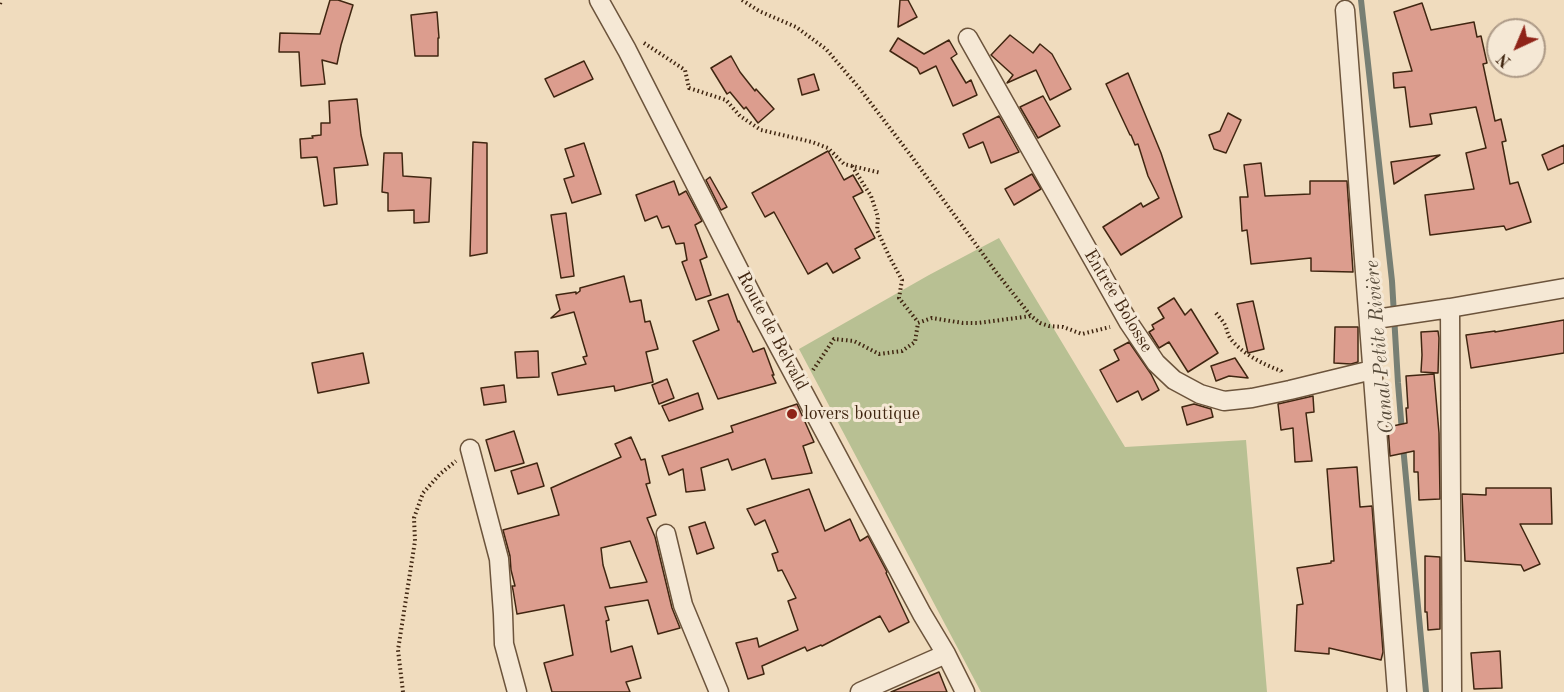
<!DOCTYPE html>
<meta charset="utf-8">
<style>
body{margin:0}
#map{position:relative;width:1564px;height:692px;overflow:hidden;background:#f0dcbe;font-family:"Old Standard TT",serif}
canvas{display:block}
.north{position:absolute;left:1486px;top:18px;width:60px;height:60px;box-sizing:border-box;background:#f5e8d5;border:2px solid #ad9a87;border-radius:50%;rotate:224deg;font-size:16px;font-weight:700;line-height:24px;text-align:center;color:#402611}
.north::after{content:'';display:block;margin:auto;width:21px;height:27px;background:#8f2418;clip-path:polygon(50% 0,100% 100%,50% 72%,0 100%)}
</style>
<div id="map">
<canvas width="1564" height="692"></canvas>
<div class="north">N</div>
</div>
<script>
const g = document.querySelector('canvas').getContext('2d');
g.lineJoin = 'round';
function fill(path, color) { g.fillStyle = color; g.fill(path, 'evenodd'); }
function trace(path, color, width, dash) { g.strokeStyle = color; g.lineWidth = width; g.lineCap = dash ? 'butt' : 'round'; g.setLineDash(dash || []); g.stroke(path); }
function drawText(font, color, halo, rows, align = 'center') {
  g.font = font + ' "Old Standard TT",serif'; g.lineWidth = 6; g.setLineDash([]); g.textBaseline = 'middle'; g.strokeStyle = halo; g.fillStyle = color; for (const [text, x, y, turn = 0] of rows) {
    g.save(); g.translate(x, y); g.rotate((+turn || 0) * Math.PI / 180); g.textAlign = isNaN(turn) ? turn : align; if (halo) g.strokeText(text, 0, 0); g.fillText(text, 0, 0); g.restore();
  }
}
fill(new Path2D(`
 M999,238l126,209 121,-7 21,252h-286l-182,-343 130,-74z`), '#b8c093');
trace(new Path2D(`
 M1361,0l31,281 6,102 4,49
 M1403,446l23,246`), '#777f74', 6);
const building = new Path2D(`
 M330,0h8l15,5 -12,40 -4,19 -15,-4 3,24 -24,2 -2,-34h-20l1,-19 40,1z
 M900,0h8l9,17 -19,10z
 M1422,3l9,27 43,-8 3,15 4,-1 6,27 -4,1 12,57 6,-2 5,22 -4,1 8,42 8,-2 13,40 -25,8 -2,-4 -74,9 -5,-40 49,-6 -8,-36 20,-5 -10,-41 -46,7 2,10 -22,3 -5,-40 -11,1 -1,-15 19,-2 -18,-59z
 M437,12l2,26h-1v18h-23l-4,-41z
 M1010,35l23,18 7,-9 12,10 19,35 -21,11 -14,-30 -29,13 6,-8 -22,-20z
 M898,38l26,16 25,-14 8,14 -6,4 15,25 5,-3 6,15 -24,11 -17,-40 -16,8 -3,-6 -27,-17z
 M731,56l9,16 15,19 1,-2 18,20 -16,14 -12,-16 -2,2 -14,-17 -3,2 -16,-26z
 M584,61l9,18 -39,18 -9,-18z
 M1128,73l33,80 21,64 -61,38 -18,-28 38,-24 2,4 16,-9 -11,-22 -10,-32 -3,1 -4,-10h-1l-24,-51z
 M814,74l5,16 -17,5 -4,-16z
 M1043,96l17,30 -22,12 -18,-31z
 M357,99l4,36 7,30 -34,3 3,36 -13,2 -7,-49 -16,1 -1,-19 13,-1 -1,-2 9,-1v-12h9l-1,-22z
 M1228,113l13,7 -15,33 -12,-4 -5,-14 11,-4z
 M999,116l20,36 -28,11 -8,-21 -14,6 -6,-14z
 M473,142l14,1v110l-17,3z
 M584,143l17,51 -29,9 -8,-24 10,-3 -9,-27z
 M1564,145v18l-16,7 -6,-15z
 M828,151l16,29 9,-5 10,17 -10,5 22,41 -20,11 5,9 -27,15 -6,-10 -19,11 -34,-62 -9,5 -13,-24z
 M384,153h18l1,23 28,2 -2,44 -15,1v-13l-26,1v-18l-6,-1z
 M1440,155l-46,29 -3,-22z
 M1261,163l4,33 45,-2v-13h37l6,91 -42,-1v-13l-60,6 -4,-34 -5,1 -2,-34h8l-4,-32z
 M1032,174l9,15 -27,16 -9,-16z
 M710,177l17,30 -6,3 -15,-30z
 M674,181l5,14 7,-4 16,30 -7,4 12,32 -7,3 11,35 -15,5 -14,-38 5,-2 -3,-17 -8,1 -7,-18 -7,2 -5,-12 -12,5 -9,-26z
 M566,213l8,63 -13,2 -10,-63z
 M624,276l6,26 11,-2 4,22 5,-1 8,28 -12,3 7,30 -38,9 -1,-5 -56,9 -6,-22 34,-9 -3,-7 4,-1 -13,-44 -23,6 9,-8 -4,-15 20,-3v2l4,-3v-3z
 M728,294l10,28 1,-1 14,31 11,-4 10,27h-2l4,8 -58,16 -25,-58 26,-11 -11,-29z
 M1174,298l11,17 6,-6 27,44 -30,19 -19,-30 -10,6 -10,-16 5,-3 -2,-4 12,-7 -6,-10z
 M1253,301l11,48 -16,4 -11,-49z
 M1564,320v33l-93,15 -5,-33 29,-4v1z
 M1335,327h23v35l-7,2 -17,-1z
 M1438,331l1,7 -1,35 -17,-1 1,-17 -1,-23z
 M1129,342l22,32 8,16 -17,10 -4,-9 -21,11 -17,-32 19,-10 -5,-10z
 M538,351l1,26 -22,1 -2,-26z
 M363,353l6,30 -51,10 -6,-30z
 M1235,358l13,20 -19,-2 -13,5 -5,-15z
 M1434,374l5,59 1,66 -21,1 -1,-28h-4v-21l-24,5 -2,-29 19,-4 -1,-15h2l-2,-32z
 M667,379l7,19 -15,6 -7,-19z
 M504,385l2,17 -22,3 -3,-17z
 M698,393l5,16 -34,12 -7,-15z
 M1313,396l1,16 -8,1 6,48 -17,1 -2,-34 -12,2 -3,-26z
 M797,404l17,38 -11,4 9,27 -40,6 -7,-20 -33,11 -4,-11 -27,9 4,22 -19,2 -3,-23 -14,6 -7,-19 71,-24 -2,-6z
 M1194,404l17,5 2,8 -26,8 -5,-18z
 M514,431l10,32 -29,8 -9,-31z
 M631,437l10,23 4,-1 5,24 -4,1 10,31 -9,3 8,19 17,71 8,20 -22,6 -10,-34 -43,7 4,13 -3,1 5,31 21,-6 9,32 -15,4 4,10h-78l-8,-29 29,-8 -9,-50 -47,9 -4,-24 -1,-4h3l-4,-16 -1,-14 -7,-26 56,-15 -8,-27 70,-31 -6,-13zM630,541l17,41 -37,6 -7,-23 -2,-17z
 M537,463l7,23 -26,8 -7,-23z
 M1357,467l3,40 12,-1 11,146 -2,8 -52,-12v6l-34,-3 2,-46 6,-1 -6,-36 34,-5v-2h3l-7,-92z
 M1486,488h65l1,36h-32l20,40 -16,7 -3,-6 -56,-4 -3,-67 24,1z
 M809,489l16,42 25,-12 10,22 8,-5 19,36 -1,1 23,49 -20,10 -9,-16 -58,30 -1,-1 -14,6 -2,-4 -43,19 2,8 -16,5 -12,-36 21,-5 2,9 39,-17 -10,-29 8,-3 -14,-28 -4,1 -6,-17 6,-2 -13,-32 -10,5 -8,-16z
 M705,522l9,26 -17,6 -8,-27z
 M1425,556l15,1v72l-12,1 -1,-18h-2z
 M1500,651l2,37 -28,1 -3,-36z
 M939,672l8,20h-56z`);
fill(building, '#dc9d8e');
trace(building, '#402611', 1.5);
const street = new Path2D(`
 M599,0l28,50 135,265 160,299 24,40 19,38
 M1345,10l52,682
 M968,38l161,285 27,40 18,17 26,14 24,7 28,-3 38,-8 82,-20
 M1450,308l2,384
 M1369,320l81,-12 114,-20
 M470,449l29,110 4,55 1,30 13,48
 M666,534l17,71 36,87
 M860,692l86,-38`);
trace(street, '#6c543c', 21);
trace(new Path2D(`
 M742,0l17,11 37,16 30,22 34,40 52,68 84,115 35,44
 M0,4l1,-4
 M644,43l41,27 4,18 37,12 14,16 21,14 51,12 16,6 16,16 37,9
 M852,166l19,30 7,21 -1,13 12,26 13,24 -3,18 19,24
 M1216,313c3,4 7,8 9,12 2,4 2,8 5,13 12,16 33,26 51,33l1,2
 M813,370l21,-31 20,2 25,13 23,-3 13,-9 3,-19 14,-5 31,5h15l53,-7 9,7 9,3 14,1 19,7 28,-7
 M403,692l-5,-42 17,-109 -1,-23 9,-25 17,-19 16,-13`), '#402611', 4, [1.5, 3]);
trace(street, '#f5e8d5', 18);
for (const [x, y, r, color] of [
 [792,414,6,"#8f2418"]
]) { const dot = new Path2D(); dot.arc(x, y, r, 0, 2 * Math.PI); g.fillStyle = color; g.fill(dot); trace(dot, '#f5e8d5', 2); }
drawText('18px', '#402611', '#f5e8d5', [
 ["Entrée Bolosse",1118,301,59],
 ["Route de Belvald",772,331,62]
]);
drawText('18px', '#402611', '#f5e8d5', [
 ["lovers boutique",804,414]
], 'left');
drawText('italic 20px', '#574b3a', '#f5e8d5', [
 ["Canal Petite Rivière",1380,347,-95]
]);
</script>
